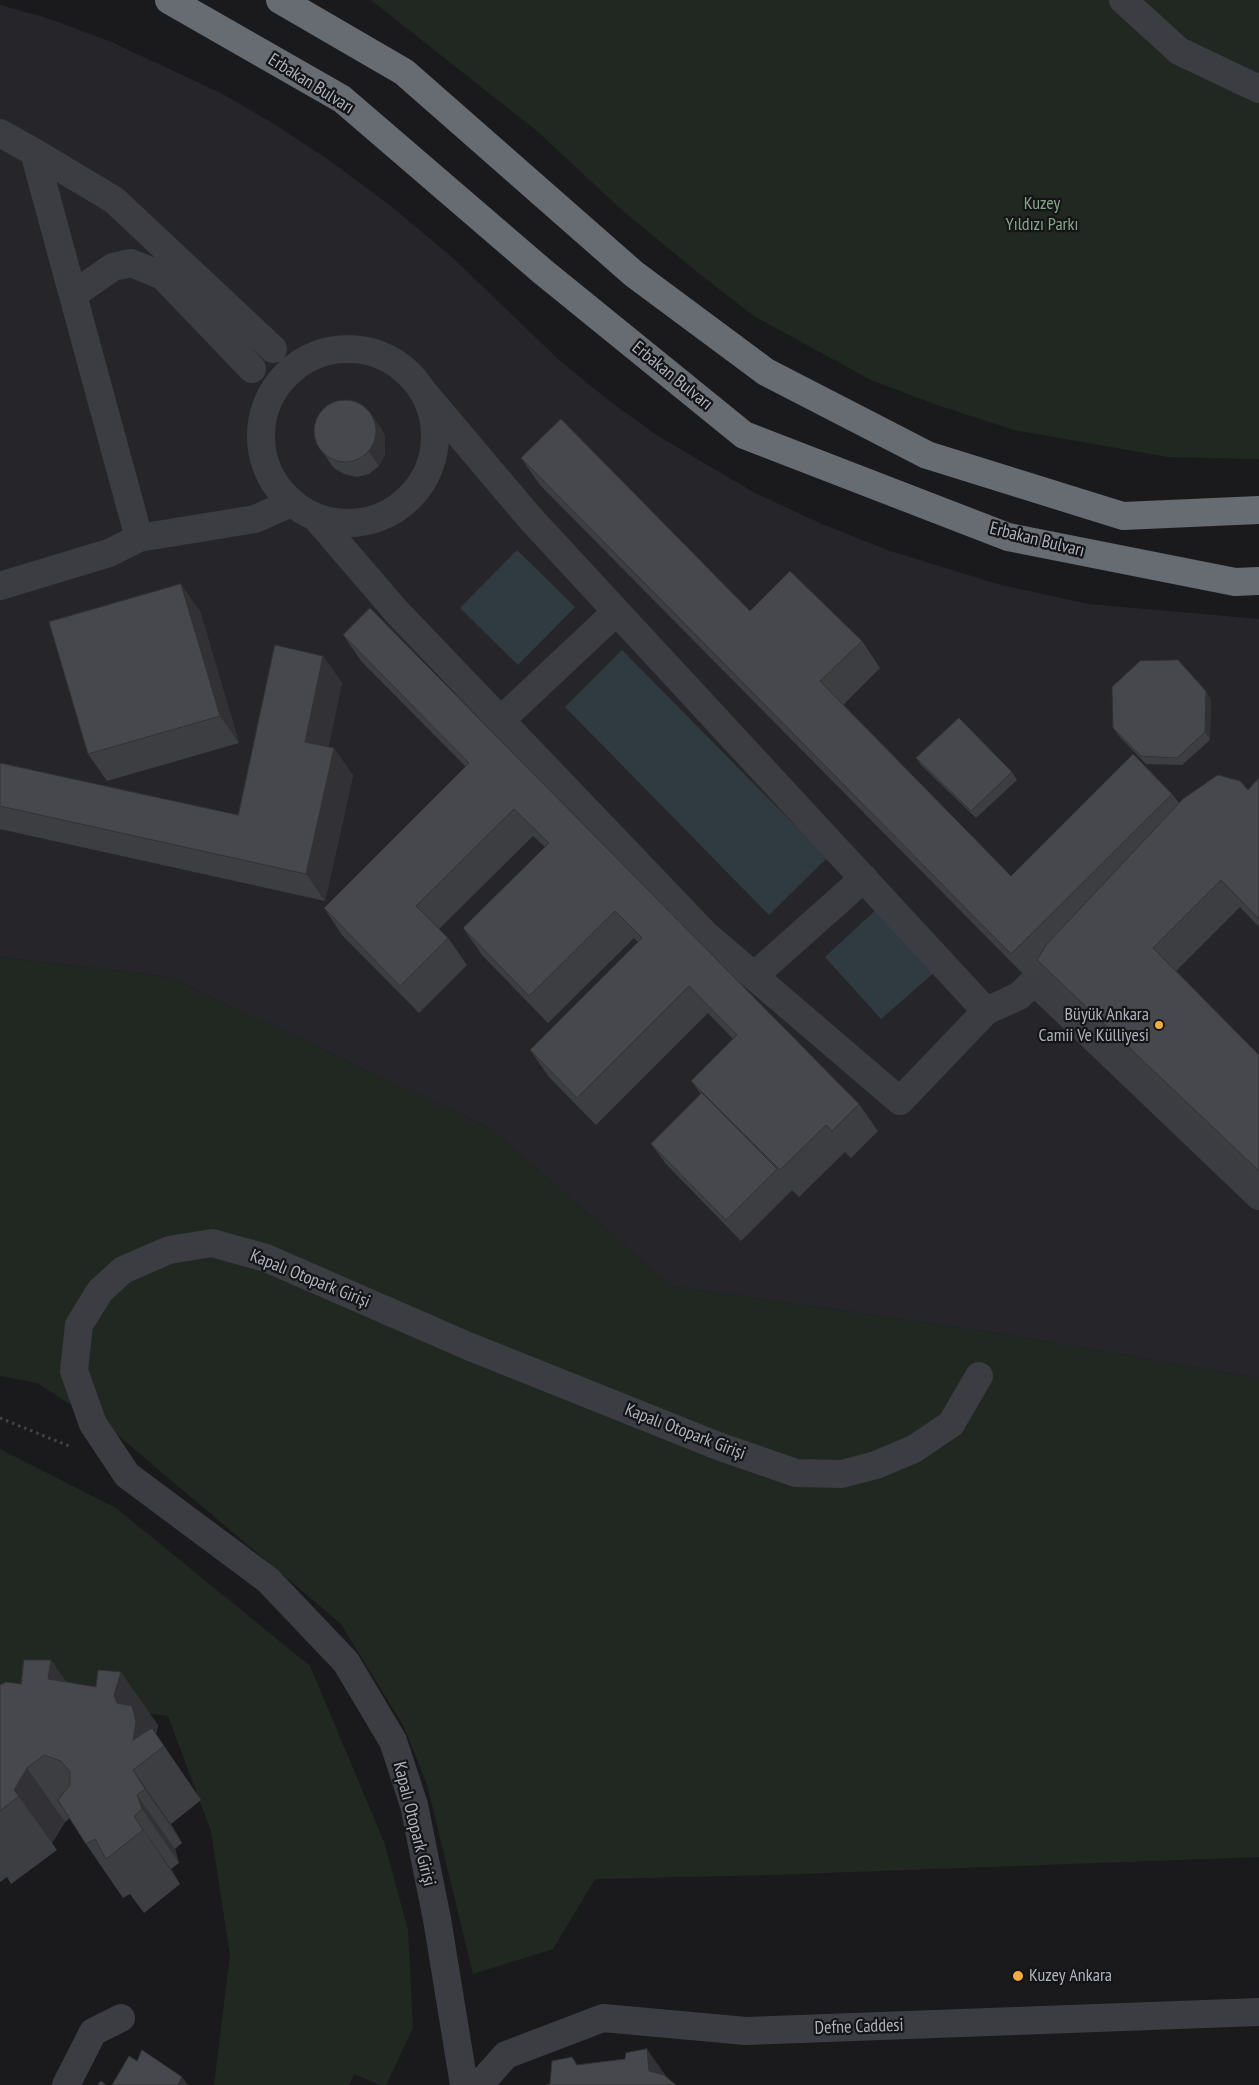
<!DOCTYPE html>
<meta charset="utf-8">
<style>
body{margin:0}
canvas{display:block;background:#1a1a1d}
</style>
<canvas width="1259" height="2085"></canvas>
<script>
const g = document.querySelector('canvas').getContext('2d');
g.lineJoin = 'round';
function fill(path, color) { g.fillStyle = color; g.fill(path, 'evenodd'); }
function trace(path, color, width, dash) { g.strokeStyle = color; g.lineWidth = width; g.lineCap = dash ? 'butt' : 'round'; g.setLineDash(dash || []); g.stroke(path); }
function drawText(font, color, halo, rows, align = 'center') {
  g.font = font + ' "PT Sans Narrow",sans-serif'; g.lineWidth = 4.5; g.setLineDash([]); g.textBaseline = 'middle'; g.strokeStyle = halo; g.fillStyle = color; for (const [text, x, y, turn = 0] of rows) {
    g.save(); g.translate(x, y); g.rotate((+turn || 0) * Math.PI / 180); g.textAlign = isNaN(turn) ? turn : align; if (halo) g.strokeText(text, 0, 0); g.fillText(text, 0, 0); g.restore();
  }
}
fill(new Path2D(`
 M0,5l47,13 62,23 112,52 53,31 52,34 66,49 62,52 106,102 52,42 46,33 97,57 67,31 68,27 111,34 87,19 171,15v759l-281,-48 -307,-44 -180,-157 -322,-152 -169,-20z`), '#26262a');
fill(new Path2D(`
 M371,0h888v459l-91,-2 -154,-27 -77,-25 -66,-25 -117,-64 -48,-37 -82,-67 -87,-81z
 M0,957l169,20 322,152 180,157 307,44 281,48v479l-489,18 -175,4 -42,70 -80,25 -46,-190 -24,-59 -62,-101 -222,-188 -82,-53 -37,-7z
 M0,1449l116,59 194,158 74,176 24,88 5,98 -27,57h-6l-26,-11 -5,11h-135l16,-130 -19,-124 -43,-115 -119,-16 -49,32z`), '#202821');
fill(new Path2D(`
 M517,550l58,57 -57,58 -58,-57z
 M622,650l205,208 -58,57 -204,-208z
 M880,906l56,65 -55,48 -56,-62z`), '#303a41');
trace(new Path2D(`
 M0,1418l69,28`), '#414449', 3, [2.5, 4]);
trace(new Path2D(`
 M1123,0l56,51 80,38
 M0,133l34,19 105,386 -30,15 -109,33
 M34,152l80,48 159,149
 M74,294l39,-27 18,-4 32,13 89,93
 M261 436a87 87 0 1 1 174 0a87 87 0 1 1-174 0Z
 M317,519l79,92 310,324 194,166 86,-90 -456,-493 -109,-129
 M139,538l116,-19 36,-16
 M501,720l115,-108
 M754,976l110,-98
 M1034,981l225,215
 M986,1011l33,-15 52,-51
 M66,2085l27,-53 28,-14
 M464,2085l-27,-166 -23,-114 -21,-64 -47,-79 -78,-82 -141,-105 -34,-51 -19,-53 5,-46 21,-34 23,-21 46,-20 43,-7 54,15 202,88 250,100 78,27 46,1 34,-9 38,-16 37,-25 28,-48
 M479,2085l27,-30 97,-37 143,13 513,-19`), '#3b3d42', 28);
trace(new Path2D(`
 M169,0l173,99 200,172 202,164 264,102 227,45 24,-1
 M280,0l124,72 230,202 132,98 161,83 196,61 136,-6`), '#676b72', 28);
fill(new Path2D(`
 M379,425l6,11v19l-6,11 -10,8 -12,3 -13,-3 -10,-6 -18,-25z
 M521,458l229,153 112,30 18,27 -37,37 168,171 161,-82 7,9 69,-13 11,-12v149l-19,-20 -64,64 83,84v125l-203,-193 -13,-19 -13,13 -490,-496z
 M200,611l39,132 -132,38 -19,-27z
 M343,635l516,469 19,27 -27,27 -6,-6 -46,45 -8,-8 1,1 -51,51 -75,-77 -15,-20 50,-50 -10,-13 42,-42 -25,-26 -112,112 -47,-48 -19,-27 108,-108 -4,-4 -86,85 -66,-68 -19,-27 82,-81 -12,-11 -94,93 9,9 19,27 -48,48 -77,-78 -18,-27 142,-141 -104,-105z
 M323,656l19,27 -14,64 25,28 -28,126 -325,-72v-66l238,52z
 M1211,699l-1,41 -28,25 -36,-1 -28,-29 -5,-7z
 M916,758l96,14 5,8 -41,38 -55,-53z
 M51,1660l15,22 92,43 -2,9 45,66 -30,24 11,19 -7,6 4,14 -8,6 9,15 -36,29 -14,-19 -7,4 -37,-54 -16,-26 -5,4 -13,21 5,7 -46,34 -4,-7 -7,5v-197l21,-1z`), '#3d3e42');
fill(new Path2D(`
 M369,411l10,14 6,11v19l-6,11 -10,-14z
 M181,584l19,27 39,132 -19,-27z
 M323,656l19,27 -18,86 -19,-27z
 M1206,691l5,8 -1,41 -5,-8z
 M334,748l19,27 -28,126 -19,-27z
 M51,1660l37,53 -40,-34z
 M121,1672l37,53 -2,9 45,66 -45,-66 -23,6 -19,-45z
 M27,1768l38,54 -13,21 -38,-53z
 M133,1770l38,54 11,19 -37,-54z
 M137,1795l38,54 4,14 -37,-54z
 M134,1816l37,53 9,15 -37,-54z
 M647,2049l19,27 1,9 -18,-14z
 M182,2077l6,8h-10z`), '#323236');
const building = new Path2D(`
 M314 431a31 31 0 1 1 62 0a31 31 0 1 1-62 0Z
 M561,419l189,192 40,-40 72,70 -42,40 191,195 122,-122 39,40 -161,160 -490,-496z
 M181,584l39,132 -132,38 -39,-132z
 M370,608l489,496 -27,27 -6,-6 -46,45 -89,-89 46,-46 -48,-49 -112,112 -47,-48 112,-112 -27,-27 -86,85 -66,-68 86,-85 -35,-34 -98,97 32,32 -48,48 -76,-78 145,-145 -126,-128z
 M275,645l48,11 -18,86 29,6 -28,126 -306,-68v-43l238,52z
 M1178,660l28,31 -1,41 -28,26 -36,-2 -28,-28 -1,-41 28,-26z
 M959,718l53,54 -41,39 -55,-53z
 M1218,775l22,6 8,9 11,-12v141l-38,-39 -68,68 106,107v116l-222,-211 10,-16 136,-145z
 M702,1093l75,76 -51,51 -75,-76z
 M24,1660h27l-3,19 48,8 2,-17 23,2 -7,23 3,8 15,3 4,16 -3,18 19,-12 12,18 -31,24 12,19 -8,6 5,14 -8,7 9,14 -37,29 -11,-20 -9,5 -28,-44 12,-15v-13l-9,-11 -17,-6 -17,13 -13,22 5,6 -19,15v-126l6,-3 15,2z
 M647,2049l2,22 15,4 12,10h-130l4,-1 2,-23 20,-4 5,8 48,-6 1,-6z
 M142,2050l40,27 -4,8h-66l17,-29 8,5z
 M101,2081l5,4h-8z`);
fill(building, '#47484d');
trace(building, '#323236', 1);
for (const [x, y, r, color] of [
 [1159,1025,5,"#efac40"],
 [1018,1976,6,"#efac40"]
]) { const dot = new Path2D(); dot.arc(x, y, r, 0, 2 * Math.PI); g.fillStyle = color; g.fill(dot); trace(dot, '#151518', 2); }
drawText('18px', '#adb2bc', '#151518', [
 ["Erbakan Bulvarı",311,84,32],
 ["Erbakan Bulvarı",672,376,39],
 ["Erbakan Bulvarı",1037,540,14],
 ["Kapalı Otopark Girişi",310,1279,22],
 ["Kapalı Otopark Girişi",685,1432,21],
 ["Kapalı Otopark Girişi",414,1824,76],
 ["Defne Caddesi",859,2027,-2]
]);
drawText('18px', '#85a685', '#151518', [
 ["Kuzey",1042,204],
 ["Yıldızı Parkı",1042,225]
]);
drawText('18px', '#adb2bc', '#151518', [
 ["Büyük Ankara",1149,1015],
 ["Camii Ve Külliyesi",1149,1036],
 ["Kuzey Ankara",1029,1976,"left"]
], 'right');
</script>
